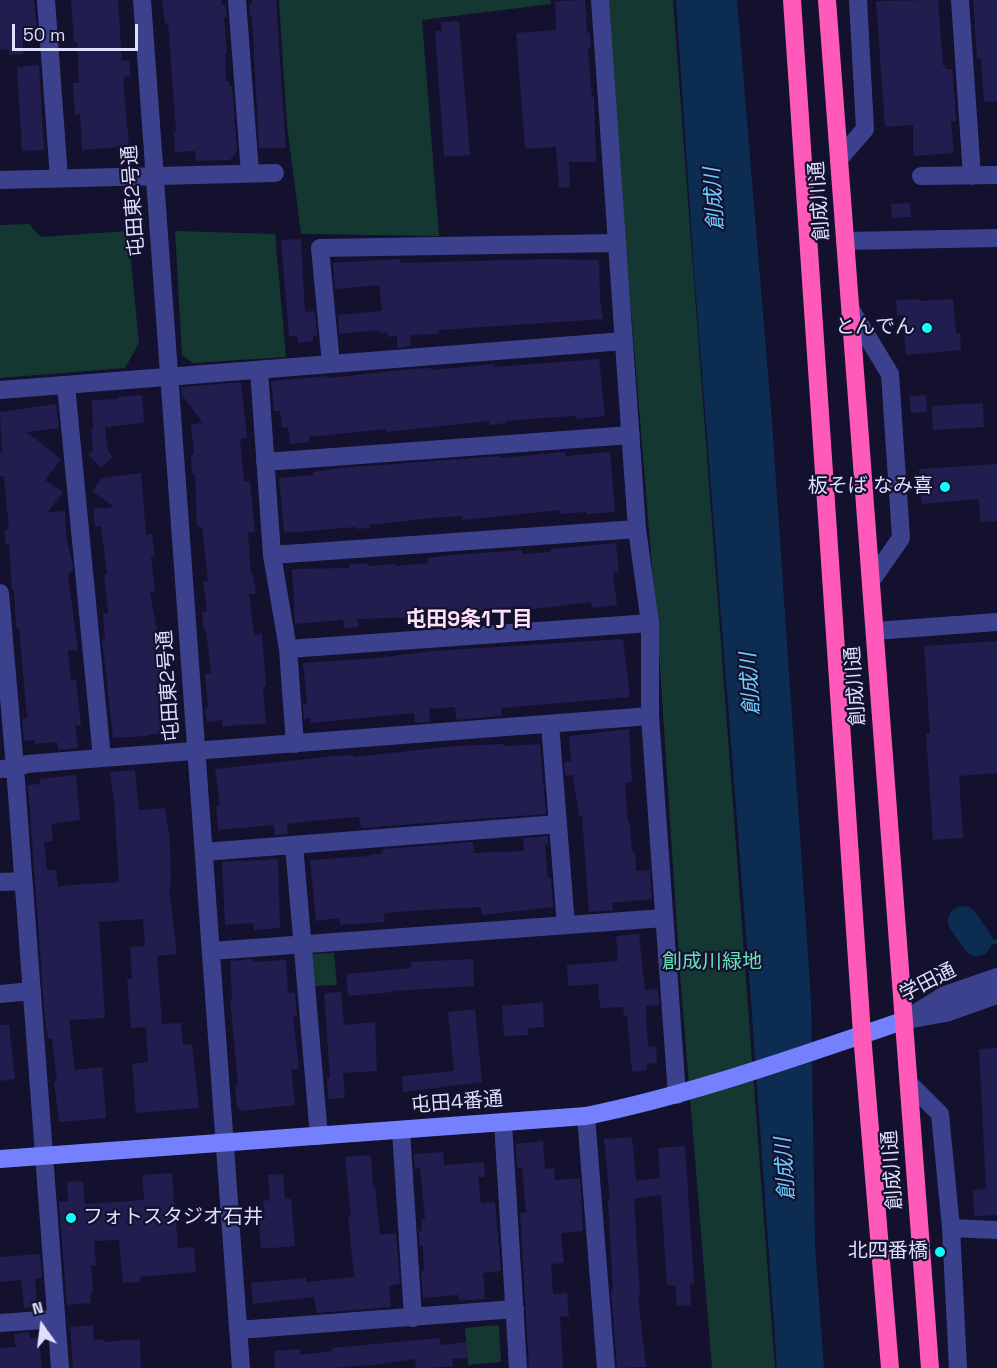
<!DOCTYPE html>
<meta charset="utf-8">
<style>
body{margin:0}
#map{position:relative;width:997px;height:1368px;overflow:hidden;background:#13112d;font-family:"Space Grotesk",sans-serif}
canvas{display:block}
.north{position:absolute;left:12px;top:1296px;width:60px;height:60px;-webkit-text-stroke:4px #13112d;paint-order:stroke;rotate:346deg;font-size:16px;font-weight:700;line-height:24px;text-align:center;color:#dedeff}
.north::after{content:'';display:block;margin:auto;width:21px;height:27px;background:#dedeff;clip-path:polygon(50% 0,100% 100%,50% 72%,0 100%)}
.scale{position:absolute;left:12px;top:24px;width:126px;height:27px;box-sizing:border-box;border:3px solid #dedeff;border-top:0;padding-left:8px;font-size:18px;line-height:21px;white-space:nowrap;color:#dedeff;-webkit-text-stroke:4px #13112d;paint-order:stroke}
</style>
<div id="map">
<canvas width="997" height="1368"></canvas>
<div class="north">N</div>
<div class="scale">50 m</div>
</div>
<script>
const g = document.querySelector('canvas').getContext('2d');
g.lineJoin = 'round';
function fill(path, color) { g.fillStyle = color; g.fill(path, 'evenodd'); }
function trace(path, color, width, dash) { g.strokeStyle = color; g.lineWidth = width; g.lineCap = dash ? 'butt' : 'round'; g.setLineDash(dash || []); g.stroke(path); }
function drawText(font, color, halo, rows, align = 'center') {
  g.font = font + ' "Space Grotesk","Noto Sans JP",sans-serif'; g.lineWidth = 4.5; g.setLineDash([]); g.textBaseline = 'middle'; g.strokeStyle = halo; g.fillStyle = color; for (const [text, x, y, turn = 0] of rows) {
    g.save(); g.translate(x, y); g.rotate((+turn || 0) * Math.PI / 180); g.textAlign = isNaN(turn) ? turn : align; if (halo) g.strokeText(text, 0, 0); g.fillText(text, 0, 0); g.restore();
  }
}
fill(new Path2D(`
 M279,0h271l1,4 -129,16 17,216 -138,-2 -14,-109z
 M608,0h65l102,1368h-63l-32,-394 -21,-322 -35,-428z
 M29,224l12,13 87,-6 11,112 -14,25 -125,10v-153z
 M175,231l100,3 11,123 -93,6 -11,-8z
 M334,953l3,32 -24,1 -2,-32z
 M499,1325l2,37 -33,3 -3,-37z`), '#143732');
fill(new Path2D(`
 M676,0h61l35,422 39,577 4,248 9,121h-47l-29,-408 -53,-676z`), '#0c2d51');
trace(new Path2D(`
 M977,941l20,1`), '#0c2d51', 5);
trace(new Path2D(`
 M963,921l14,20`), '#0c2d51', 30);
fill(new Path2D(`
 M0,0h34l4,40 -15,1v13l-14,1v-6l-9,1z
 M71,0h47l4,61 7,-1 2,16 -8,1 6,69 -47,4 -2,-35h-5l-2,-32h6l-2,-41 -3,1z
 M162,0h59v5h5l1,13h-3l3,36h-2l1,27h3l1,5h2l5,65 -7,9 -34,1 -1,-10 -20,1 -1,-21h2l-8,-108 -3,1z
 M252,0h24l10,148h-27l-7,-132h-2l-1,-13h3z
 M585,0l2,33h3l1,14 -3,1 4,49h2l2,65h-27l1,25 -11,1 -3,-41 -31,2 -9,-116 40,-3 -1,-29z
 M938,0l5,66h2v3h7l2,24 2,28h-5l3,32 -41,3v-31l-28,2 -9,-126z
 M973,0h24v101l-13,1 -3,-43h-4z
 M459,21l11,134 -26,2 -9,-126h7l-1,-9z
 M39,65l5,85 -22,1 -5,-84z
 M910,203l1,14 -19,1 -1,-14z
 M301,239l4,73 10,-1 2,25h-4v5l-15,2 -1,-7h-8l-8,-96z
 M400,259v4l149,-4 50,1 1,40 3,19 -164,11v4l-29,1 1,11 -14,2v-12l-9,1 -1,-5 -7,1 -1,-3 -40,4 -1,-19 44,-4 -3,-26 -44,4 -2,-26z
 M919,299l1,2 33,-2 3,34h4l1,17 -55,5 -4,-40 -5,1 -1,-16z
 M599,359l6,57 -29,3v-3l-33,2 -37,3v2l-17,2v-4l-102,11 -1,-3 -77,8v5l-19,2 -2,-17 -6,1 -2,-17h-6l-3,-30 57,-5 1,2 83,-9 19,-1v2l63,-6 1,3z
 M241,382l6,56 -7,1 4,42h6l5,51 -7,1 3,41h2l3,20h-7l5,41 8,-1 4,52 -3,1 3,37 -24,1v-1l-19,3 -1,-7 -15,2 -2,-14 3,-1 -3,-33 6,-1 -5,-43h-2l-2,-18 5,-1 -4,-30h5l-6,-54h-5l-2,-54h-3l-1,-18 3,-1 -3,-30 12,-1 -21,-28 -1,-8z
 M142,395l2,28 -39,4 3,24 5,6 -12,11 -13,-14 5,-4 -2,-21h2l-1,-29 26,-1v-2z
 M926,395l1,17 -16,1 -2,-17z
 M983,403l1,24 -51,3 -1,-24z
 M56,404l3,24 -32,4 34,27 -16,21 18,12 -15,20 17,-1 1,25 6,26 1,8 -5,5 10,75 -10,1 3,29h5l5,45h-6l3,23 -20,2 -1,-8 -22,2v-4l-11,1 -2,-22 5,-1 -8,-90h-3l-2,-37h-2l-3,-46h-3l-2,-14 5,-1 -5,-54h-4v-23h2l-2,-41z
 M565,452v4l45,-4 5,60 -29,2v-2l-26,2v-4l-97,10 -1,-4 -30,2 -63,7 1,3 -14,1v-2l-72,6 -5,-55 34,-3v-3l27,-4 161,-12v2z
 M997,464v57l-17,1 -1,-23 -57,5 -3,-35z
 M141,473l5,62 6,-1 3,22h-4l4,35 -5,1 12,65h-3l4,30h-6l5,46 -14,2v1l-35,2 -11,-99h3l-2,-26h5l-4,-38 3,-1 -6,-48 -6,1 -2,-18 21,-2 -22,-16 10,-13z
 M616,543l3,29 -6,1 4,32 -25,3 -1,-6 -64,8 -27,2v-4l-45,4v2l-33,1v2l-65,2 1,8 -14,1 -1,-8 -48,4 -3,-55 57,-1v-4l18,-1 1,3 28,-2v2l32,-3 -1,-5 24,-3 58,-4 13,-1v4l29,-2v-3z
 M623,639l7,58 -129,11 1,8 -46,4 -1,-13 -26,2 1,13 -15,1 -1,-10 -104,10v-5l-6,1 -1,-15h4l-4,-41 74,-5 55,-7z
 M997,641v132l-38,3 4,62 -30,2 -7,-106h4l-6,-88z
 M629,729l3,53 -7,1 3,40h2l2,30 3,-1 1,19 14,-1 2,29 -40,4 1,7 -24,2 -7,-96h-3l-6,-41 -8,1 -1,-14 7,-1 -2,-25z
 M504,744v2l36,-2 6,70 -185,14 -2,-11 -39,3 -33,4 1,10 -13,1 -1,-10 -56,5 -2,-24 4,-1 -5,-36 120,-13 18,-1 1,2 101,-11z
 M135,770l4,40 26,-2 5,34 1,45h-2l8,67 -20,2 5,68 19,-1 2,22 9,-1 7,64 -63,5 -4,-49 16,-2 -2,-35 -15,1 -4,-49h5l-2,-32 15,-1 -2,-27 -44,3 6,96 -36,2 6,50 27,-3 4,51 -47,4 -5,-40h3l-5,-44 -4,1 -3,-19 -17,-235 12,-1v-5l36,-4 4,45 -29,4 2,17 -9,1 3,28h9l2,16 61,-4 -5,-81 -4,-29z
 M548,836v8h-3l3,34h3l2,29 -71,8 -1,-8 -57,3 -40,3 1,9 -45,3 -1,-7 -23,3 -6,-61 60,-4 -1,-1 14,-2 -1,-4 91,-7 1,11 50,-2 -1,-13z
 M278,859l2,69 -26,2 -1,-7 -28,2 -3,-63z
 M639,934l6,56 13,-1 1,16 -13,1v8l2,33 8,-1 1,17 -10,1v6l-15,2 -5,-56h-3l-1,-9 -23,1 -2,-24 -30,2 -1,-21 51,-4 -2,-25z
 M253,959v3l33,-2 2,33 7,-1 2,24 -4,1 6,52h-8l4,36 -53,6 -5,-4 -2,-22h3l-8,-86h2l-2,-38z
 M473,959l1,27 -81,5v1l-45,4 -2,-22 65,-6 -1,-6z
 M341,992l3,33 31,-3 2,49 -34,2 2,25 -17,1 -1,-21h3l-6,-85z
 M543,1002l1,25 -16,1v7l-24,1 -2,-30z
 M475,1009l7,73 -79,10 -1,-16 52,-5 -6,-59z
 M0,1025h9l6,54 -15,2z
 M997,1048v167l-23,1 -1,-26 13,-1 -7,-140z
 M632,1137l4,44 24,-3 -2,-30 27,-2 9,137 -4,1 1,21 -14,1 -2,-21h-8l-6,-90 -27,4 6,96h-2l8,72 -29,1 -6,-78h2l-5,-90h2l-6,-61z
 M543,1141l2,28 9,-1 1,12 25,-2 3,53 -22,2 3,30 -13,1 2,30 14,-1 2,23 -9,1 3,51h-34l-9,-155 6,-1 -4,-44h-5l-1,-24z
 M443,1152l1,13 40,-3 1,15h-7l3,26 14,-1 6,69 -18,2 2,26 -26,2v-6l-36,3 -2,-27h3l-1,-25h-3l-1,-15h3l-1,-12h4l-5,-51 -5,1 -1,-15z
 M371,1155l2,31h2l5,49 16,-2 4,51 -11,2 2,21 -74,6 -3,-16 -61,7 -2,-21 55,-5v4l48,-5 -6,-60h3l-6,-60z
 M172,1173l6,75 16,-1 2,25 -56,5v5l-17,1 -4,-43 -25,1 2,24h-5l2,27h-3l1,11 -24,2 -8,-103 9,-1 -1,-19 16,-1 2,23 59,-4 -2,-25z
 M283,1174l2,25h6l4,47 -34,3 -2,-30 6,-1 -2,-17 7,-1 -2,-25z
 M40,1254l2,24 -7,1 2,28 -13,1 -3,-28 -21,2v-25z
 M93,1325l1,15 9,-1 1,3 36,-3 1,29h-68l-3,-41z
 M29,1332l1,6 9,-1 3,31h-42v-20l16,-1 -2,-13z
 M440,1338l1,7 25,-3 2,16 -16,1 1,7 -23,2h-14l-1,-9 -49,7v-1l-33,3h-58l-1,-17 26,-2v6l32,-4v-3z`), '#221d4f');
trace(new Path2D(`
 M46,0l13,178
 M142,0l99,1368
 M237,0l13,173
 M600,0l37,529 13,94v93l27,379
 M960,0l12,176
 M839,159l26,-30 -7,-129
 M921,176l76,-1
 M0,180l275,-7
 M845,241l152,-3
 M851,310l39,64 11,164 -30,43
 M331,364l-11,-116 297,-5
 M259,370l13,185 16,94 7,95
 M66,385l36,373
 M0,390l624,-49
 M265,462l366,-27
 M272,555l365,-26
 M0,593l15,175 -15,1
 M875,631l122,-9
 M288,649l362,-26
 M550,724l16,201
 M294,845l25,291
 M204,852l354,-28
 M0,882l23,-1
 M211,951l453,-33
 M0,994l32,-3
 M912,1019l34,-6 51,-18
 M903,1021l42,-26 52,-18
 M909,1083l31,31 11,114 7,140
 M586,1116l20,252
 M503,1123l15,245
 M401,1130l12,188
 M951,1228l46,2
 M0,1323l56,-4
 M238,1330l277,-21
 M60,1368l-45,-600 12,-4 75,-6 548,-42`), '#3c418d', 18);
trace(new Path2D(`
 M0,1159l586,-43c109,-22 212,-60 317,-95`), '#7580ff', 18);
trace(new Path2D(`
 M792,0l70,1034 28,334
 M827,0l103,1368`), '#ff59ba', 18);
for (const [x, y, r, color] of [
 [927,328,6,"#0afffd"],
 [945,487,6,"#0afffd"],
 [71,1218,6,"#0afffd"],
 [940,1252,6,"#0afffd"]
]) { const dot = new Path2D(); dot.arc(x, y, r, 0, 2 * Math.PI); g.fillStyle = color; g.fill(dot); trace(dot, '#13112d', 2); }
drawText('20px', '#dedeff', '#13112d', [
 ["屯田東2号通",134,201,-94],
 ["創成川通",820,201,-94],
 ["屯田東2号通",169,686,-94],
 ["創成川通",856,686,-94],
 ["学田通",928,983,-27],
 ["屯田4番通",457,1103,-4],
 ["創成川通",893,1170,-94]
]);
drawText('20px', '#dedeff', '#13112d', [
 ["とんでん",915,328],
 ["板そば なみ喜",933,487],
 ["フォトスタジオ石井",83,1218,"left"],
 ["北四番橋",928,1252]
], 'right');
drawText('20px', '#65e3b6', '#13112d', [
 ["創成川緑地",712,963]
]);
drawText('italic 21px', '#6ccbff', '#13112d', [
 ["創成川",715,199,-94],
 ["創成川",751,684,-94],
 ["創成川",786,1169,-94]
]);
drawText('bold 21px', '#ffe0f7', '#13112d', [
 ["屯田9条1丁目",469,620]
]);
</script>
